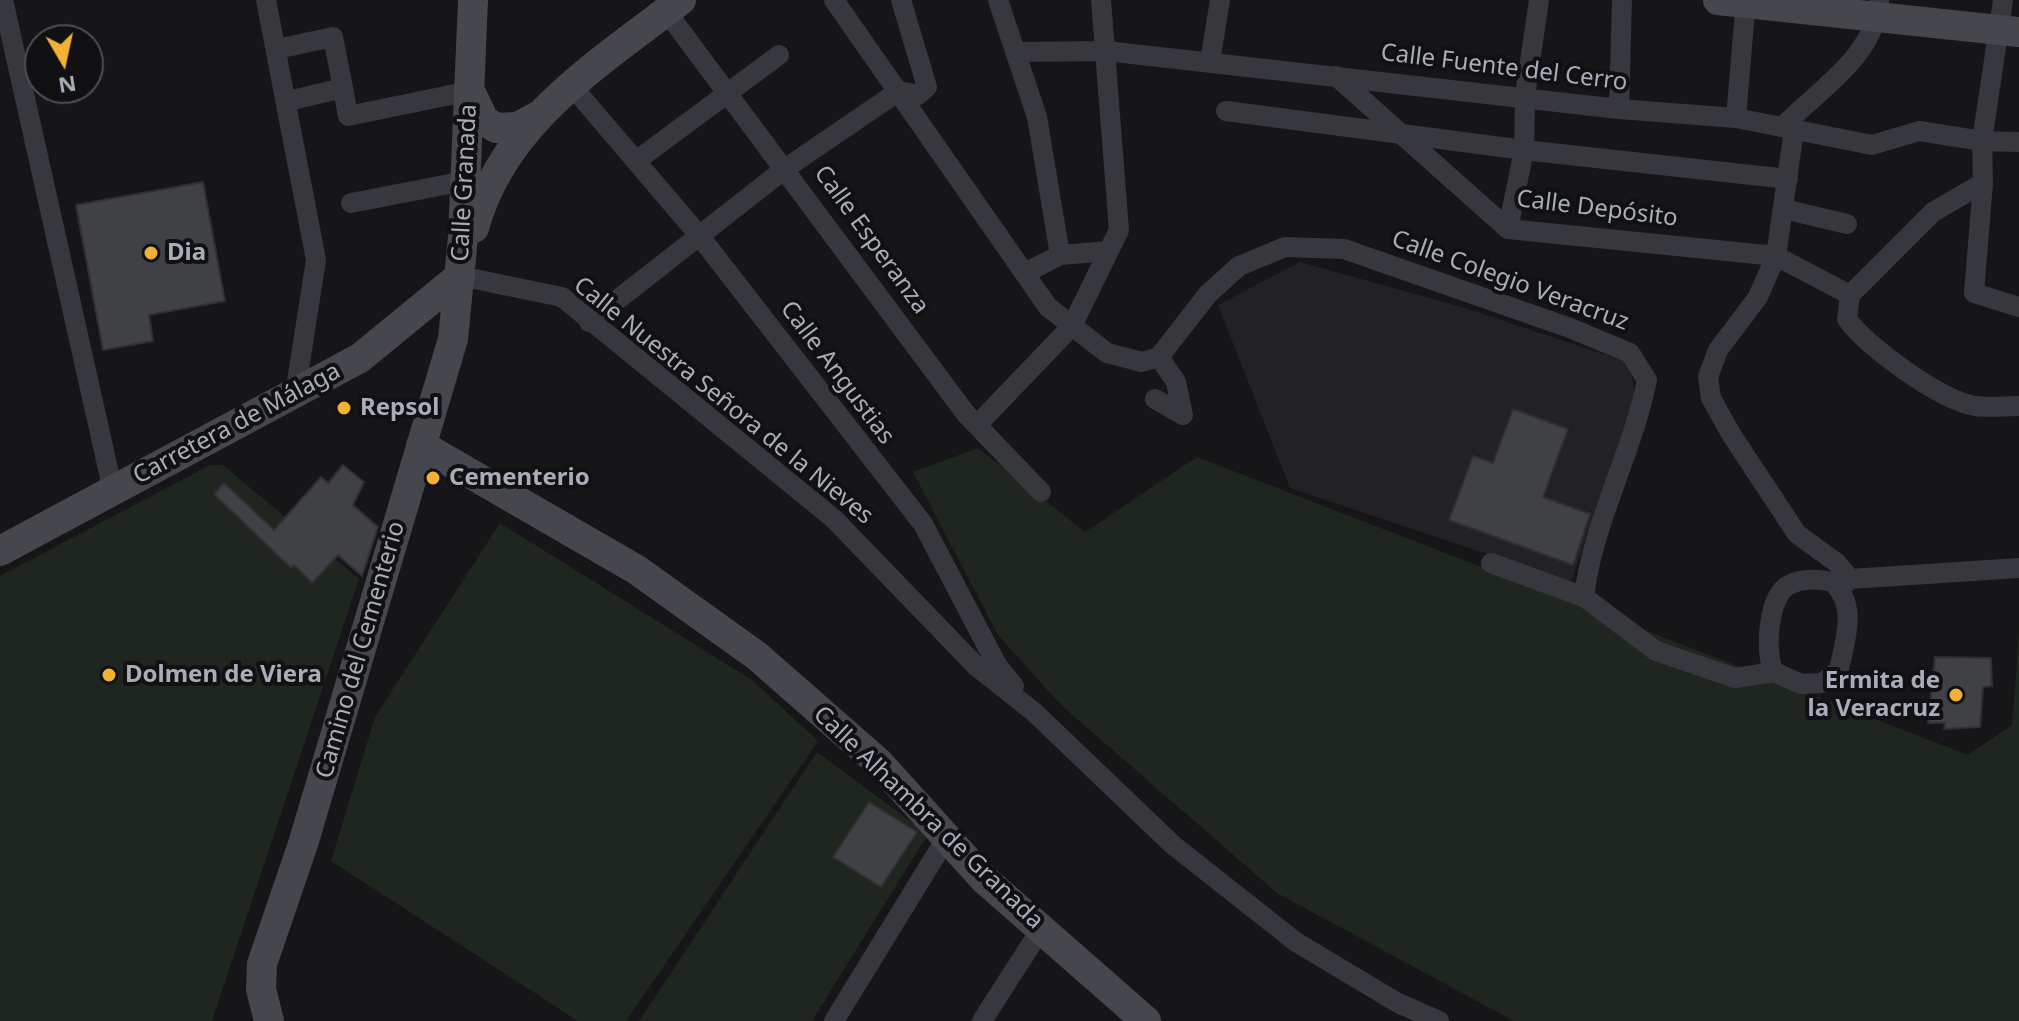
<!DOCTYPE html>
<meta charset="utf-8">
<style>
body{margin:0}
#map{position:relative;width:2019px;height:1021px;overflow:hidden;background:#161618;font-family:"Noto Sans",sans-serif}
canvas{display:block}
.north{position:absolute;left:24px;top:24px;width:80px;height:80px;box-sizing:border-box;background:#111113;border:2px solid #4d4f55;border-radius:50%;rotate:171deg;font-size:22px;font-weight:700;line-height:32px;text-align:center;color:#a8adb8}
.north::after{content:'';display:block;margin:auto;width:28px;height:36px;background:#f2b134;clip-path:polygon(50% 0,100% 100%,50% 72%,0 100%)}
</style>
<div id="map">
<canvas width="2019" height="1021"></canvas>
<div class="north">N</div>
</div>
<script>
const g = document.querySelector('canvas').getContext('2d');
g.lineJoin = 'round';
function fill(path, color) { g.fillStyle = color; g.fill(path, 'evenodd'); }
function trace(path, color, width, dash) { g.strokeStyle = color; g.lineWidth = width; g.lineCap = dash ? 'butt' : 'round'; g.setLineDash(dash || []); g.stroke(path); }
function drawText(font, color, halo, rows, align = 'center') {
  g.font = font + ' "Noto Sans",sans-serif'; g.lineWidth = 8; g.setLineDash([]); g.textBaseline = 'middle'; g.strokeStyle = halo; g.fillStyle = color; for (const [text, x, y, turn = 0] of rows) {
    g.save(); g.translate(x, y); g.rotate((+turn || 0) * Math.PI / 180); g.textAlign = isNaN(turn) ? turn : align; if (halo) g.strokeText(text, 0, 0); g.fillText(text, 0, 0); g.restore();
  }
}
fill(new Path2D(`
 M1300,262l165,46 165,55 5,34 -64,185 -281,-94 -72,-183z`), '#222225');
fill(new Path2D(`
 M978,448l107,84 112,-75 771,298 44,-30 7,-90v386h-505l-237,-128 -216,-188 -63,-70 -85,-163z
 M210,465h13l136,114 -147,442h-212v-445z
 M500,523l252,157 66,61 -192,280h-48l-247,-160 44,-144z
 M817,752l111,82 -116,187h-173z`), '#1e261f');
const building = new Path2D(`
 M203,182l22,119 -76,14 4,26 -50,9 -27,-145z
 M1513,409l55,20 -25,68 47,17 -17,51 -124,-45 24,-64 20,7z
 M343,465l21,17 -11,23 25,22 -16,49 -24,-21 -26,28 -18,-18 -3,3 -77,-74 10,-11 50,47 47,-53 7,6z
 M1935,657l56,1 1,28 -9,1 -3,40 -36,2 1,-6h-17z
 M869,802l48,30 -36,55 -48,-30z`);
fill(building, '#404145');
trace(building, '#303034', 2);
trace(new Path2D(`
 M3,0l110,491
 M266,0l50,260 -21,134
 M834,0l214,307 59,46 35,9 17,-5 49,-63 31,-28 46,-19 59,2 226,79 60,25 17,27c-15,74 -54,142 -63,217l-93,-34
 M998,0l39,117 23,138
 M2003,0l-21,141 1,42 -9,110 45,14
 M666,11l300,403 75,78
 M277,49l56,-12 10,51 -55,13
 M1015,52l91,-1 513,58 117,9 136,27 47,-14 63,10 37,1
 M1210,62l10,-62
 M1336,76l172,153 268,27 74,39
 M571,85l127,149 225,290 74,141 17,21
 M343,88l5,28 122,-25
 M899,91l19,4 9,-8 -26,-87
 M1619,109l3,-109
 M1226,111l298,39 264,29
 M1736,118l10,-118
 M1782,127c36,-37 94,-71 97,-127
 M1794,130l-18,126 -18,41 -40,53 -10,27 3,21 20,36 66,100 40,29 13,16
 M636,161l143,-106
 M351,203l114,-22
 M1784,209l63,15
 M1508,229l16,-79 1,-54 14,-96
 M1025,273l35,-18 49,-4
 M460,276l102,21 272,222 143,148 57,45 139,133 123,97 102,61 41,18
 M1850,295l-3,24c20,28 93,81 128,87 14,2 30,0 44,0
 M1850,295l83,-83 50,-29
 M589,322l197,-154 113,-77
 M1155,399l28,16 -7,-33 -17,-25
 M977,425l95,-99 47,-96 -18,-230
 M1842,587l8,-8 169,-11
 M1584,597l72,54 79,27 39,-6 27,12 21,-1 17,-13c6,-32 19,-62 -6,-88 -13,-3 -31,-4 -44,3 -21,10 -25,68 -15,87
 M834,1021l113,-184
 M982,1021l59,-92`), '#37383d', 20);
trace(new Path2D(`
 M1718,0l301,32
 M470,91l14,29 12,8 22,-1 20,-11
 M474,228c29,-107 125,-164 207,-228
 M421,445l216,125 120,86 122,107 105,116 162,142
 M0,551l360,-193 100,-82
 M269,1021l-8,-32 1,-25 41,-120 150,-505 10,-102 10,-237`), '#45474d', 30);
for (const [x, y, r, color] of [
 [151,253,8,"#f2b134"],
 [344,408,8,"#f2b134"],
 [433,478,8,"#f2b134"],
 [109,675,8,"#f2b134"],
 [1956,695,8,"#f2b134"]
]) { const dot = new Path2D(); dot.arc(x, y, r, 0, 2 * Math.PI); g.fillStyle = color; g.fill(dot); trace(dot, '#111113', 3); }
drawText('24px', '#a8adb8', '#111113', [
 ["Calle Fuente del Cerro",1504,68,7],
 ["Calle Granada",465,183,-87],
 ["Calle Depósito",1597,209,7],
 ["Calle Esperanza",871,240,54],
 ["Calle Colegio Veracruz",1510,281,20],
 ["Calle Angustias",837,373,53],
 ["Calle Nuestra Señora de la Nieves",723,401,39],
 ["Carretera de Málaga",237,424,-28],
 ["Camino del Cementerio",361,650,-74],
 ["Calle Alhambra de Granada",928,818,44]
]);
drawText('bold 24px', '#a8adb8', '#111113', [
 ["Dia",167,253],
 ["Repsol",360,408],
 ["Cementerio",449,478],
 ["Dolmen de Viera",125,675],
 ["Ermita de",1940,681,"right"],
 ["la Veracruz",1940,709,"right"]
], 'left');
</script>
